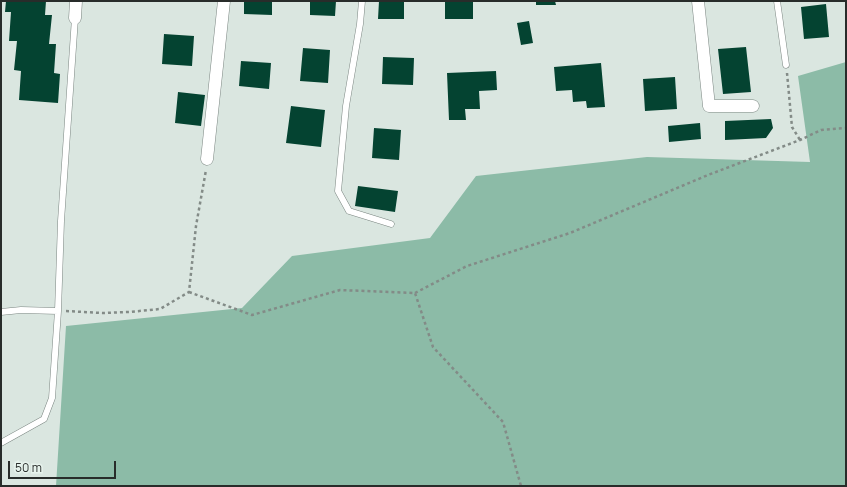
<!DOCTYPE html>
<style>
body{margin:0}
#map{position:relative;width:847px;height:487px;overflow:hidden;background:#dae6e0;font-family:Manrope,sans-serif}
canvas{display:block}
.frame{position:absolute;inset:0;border:2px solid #282c2a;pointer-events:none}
.scale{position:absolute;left:8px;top:461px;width:108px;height:18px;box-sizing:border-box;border:2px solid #282c2a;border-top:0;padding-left:5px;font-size:12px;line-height:14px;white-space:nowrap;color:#282c2a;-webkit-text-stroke:3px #e7f3ed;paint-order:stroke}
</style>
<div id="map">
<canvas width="847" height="487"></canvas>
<div class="frame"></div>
<div class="scale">50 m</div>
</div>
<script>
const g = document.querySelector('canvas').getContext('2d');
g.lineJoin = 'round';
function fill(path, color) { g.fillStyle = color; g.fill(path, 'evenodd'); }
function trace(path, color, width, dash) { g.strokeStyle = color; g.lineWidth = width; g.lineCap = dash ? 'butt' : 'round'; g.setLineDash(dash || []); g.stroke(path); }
fill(new Path2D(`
 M846,62v424h-790l10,-160 176,-18 50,-52 138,-18 46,-62 171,-19 163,5 -12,-86z`), '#8cbba7');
fill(new Path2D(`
 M6,1h40l-1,14h7l-3,29h7l-2,29 6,1 -2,29 -39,-3 2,-29 -7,-1 3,-29h-8l2,-29h-6z
 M244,1h28v14l-28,-1z
 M310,1h26l-1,15 -25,-1z
 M379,1h25v18h-26z
 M445,1h28v18h-28z
 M536,1h19l1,4h-20z
 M826,4l3,33 -25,2 -3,-32z
 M529,21l4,22 -12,2 -4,-22z
 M164,34l30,2 -2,30 -30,-2z
 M746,47l5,45 -28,2 -5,-45z
 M303,48l27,2 -2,33 -28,-2z
 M383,57l31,1 -1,27 -31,-1z
 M241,61l30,2 -2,26 -30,-3z
 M601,63l4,44 -18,1 -1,-7 -13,1 -1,-12 -16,1 -2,-24z
 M496,71l1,19 -18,1 1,18h-15l1,11h-17l-2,-47z
 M675,77l2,32 -32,2 -2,-32z
 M178,92l27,3 -4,31 -26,-3z
 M291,106l34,4 -4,37 -35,-4z
 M771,119l2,9 -7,10 -41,2v-19z
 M700,123l1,16 -32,3 -1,-16z
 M374,128l27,2 -2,30 -27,-2z
 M358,186l40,5 -3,21 -40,-6z`), '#044331');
const service = new Path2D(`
 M362,1l-2,23 -14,82 -8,85 11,20 42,13
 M777,1l9,64
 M1,312l20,-2 37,1 3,-90 14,-203
 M1,443l43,-24 8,-21 6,-87`);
const minor = new Path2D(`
 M698,1l11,105h44
 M75,18l1,-17
 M207,159l17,-158`);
trace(service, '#7a8580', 7);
trace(minor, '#7a8580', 13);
trace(new Path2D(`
 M787,73l5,54 8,13
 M189,292l63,23 88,-25 75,3 18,54 70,75 18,64
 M415,293l52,-27 103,-33 138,-58 92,-35 21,-10 25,-2
 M66,311l36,2 27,-1 31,-3 29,-17 7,-66 10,-56`), '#838b87', 2.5, [3, 3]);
trace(service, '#fff', 6);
trace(minor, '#fff', 12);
</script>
